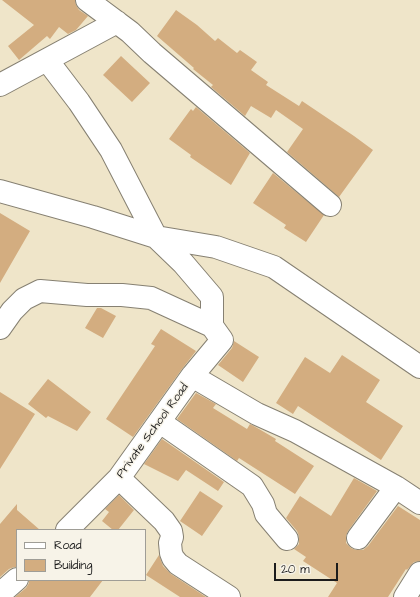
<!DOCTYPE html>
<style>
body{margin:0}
#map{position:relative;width:420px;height:597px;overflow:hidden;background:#efe5c9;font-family:"Architects Daughter",sans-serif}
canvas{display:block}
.legend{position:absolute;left:16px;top:529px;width:130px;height:52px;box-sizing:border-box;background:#f7f3e8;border:1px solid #9f9d96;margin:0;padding:5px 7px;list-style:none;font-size:12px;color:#1c1c1c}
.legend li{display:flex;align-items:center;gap:8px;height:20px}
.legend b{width:20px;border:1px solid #9f9d96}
.scale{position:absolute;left:274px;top:563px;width:64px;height:18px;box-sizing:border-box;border:2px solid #1c1c1c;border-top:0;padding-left:5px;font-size:12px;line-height:14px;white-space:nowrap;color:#1c1c1c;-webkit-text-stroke:3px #f7f3e8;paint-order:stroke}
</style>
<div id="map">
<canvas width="420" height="597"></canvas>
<ul class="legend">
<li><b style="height:5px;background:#fff"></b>Road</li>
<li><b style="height:11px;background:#d3ad80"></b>Building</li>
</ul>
<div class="scale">20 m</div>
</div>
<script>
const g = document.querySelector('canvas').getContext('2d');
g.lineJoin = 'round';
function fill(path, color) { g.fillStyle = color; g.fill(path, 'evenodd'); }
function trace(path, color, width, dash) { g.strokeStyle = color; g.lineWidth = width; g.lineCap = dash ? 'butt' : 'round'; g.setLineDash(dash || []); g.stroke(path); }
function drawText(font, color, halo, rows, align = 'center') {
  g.font = font + ' "Architects Daughter",sans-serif'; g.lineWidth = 3; g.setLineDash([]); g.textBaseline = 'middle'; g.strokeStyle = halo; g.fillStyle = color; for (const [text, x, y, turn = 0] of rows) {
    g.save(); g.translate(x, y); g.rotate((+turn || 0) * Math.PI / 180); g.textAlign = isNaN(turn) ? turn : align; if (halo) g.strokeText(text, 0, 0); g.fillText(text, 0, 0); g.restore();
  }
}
fill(new Path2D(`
 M2,0h73l1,5 3,5 9,6 -12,14 -8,4 -9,-7 -9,12 -3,-3 -28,24 -11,-14 26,-21z
 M176,10l21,15 18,16 3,-3 19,15 3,-3 17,12 -6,8 17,12 -2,3 33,21 3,-5 52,35 19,14 -34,47 -52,-45 16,-23 -27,-19 -5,8 -20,-12 -6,10 -34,-29 2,-2 -20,-16 1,-1 -37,-32z
 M121,56l29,27 -18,19 -29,-27z
 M196,107l54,46 -19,32 -41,-28 1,-2 -22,-16 22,-30 2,2z
 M273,173l51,42 -18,27 -22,-14 2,-3 -33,-22z
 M0,213l30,18 -30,52z
 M97,308h4l15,8 -13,22 -18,-10z
 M161,329l35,22 -14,18 -49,68 -27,-18 49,-73 -4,-2z
 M234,341l25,16 -16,25 -25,-17 14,-17z
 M342,355l38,25 -14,22 37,24 -22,34 -83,-54 -5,8 -17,-11 29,-46 25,16z
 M48,379l43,33 -14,19 -29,-15 -2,2 -18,-14z
 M0,392l35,22 -35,55z
 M196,393l20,11 -3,4 34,21 3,-5 9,5 17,10 -1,2 39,25 -19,28 -56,-36 -2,3 -60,-42z
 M162,439l62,43 -6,9 -32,-21 -8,11 -34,-17z
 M354,478l23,13 -29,40 -2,5v7l5,5 5,2h7l5,-4 30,-40 22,14v41l-6,1 -7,8 -1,-1 -18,28h-60l9,-14 -34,-22 3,-4 -12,-8 5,-5v-8l-2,-5 -11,-13 14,-22 31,20z
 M200,491l23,15 -21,30 -22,-15z
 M119,495l15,15 -16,20h-5l-11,-9 7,-9 -4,-3z
 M17,504v6l23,20h-23v37h-3l-5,2 -9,8v-53z
 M159,555l4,11 8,8 35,23h-26l-34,-22z
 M29,580h74l-13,17h-75l11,-9 3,-5z`), '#d3ad80');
const minor = new Path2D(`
 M87,0l43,32 22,21 178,152
 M47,60l32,42 32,48 45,87 27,26 29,34v29
 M0,85l117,-63
 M0,191l93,26 63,20 60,10 58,20 146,100
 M0,328l12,-17 12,-12 16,-8 47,4h35l29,3 61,28
 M192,376l65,38 38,17 101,56 24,16
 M160,422l92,64 11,18 3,10 21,25
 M119,478l45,43 7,10 1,6 -2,6 1,10 2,5 5,6 51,33
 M67,530l52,-52 73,-102 30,-36 -10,-14
 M358,538l38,-51
 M0,594l17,-15
 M405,597l15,-24`);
trace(minor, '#868072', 24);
trace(minor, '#fff', 22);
drawText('12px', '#1c1c1c', '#f7f3e8', [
 ["Private School Road",153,431,-54]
]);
</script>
